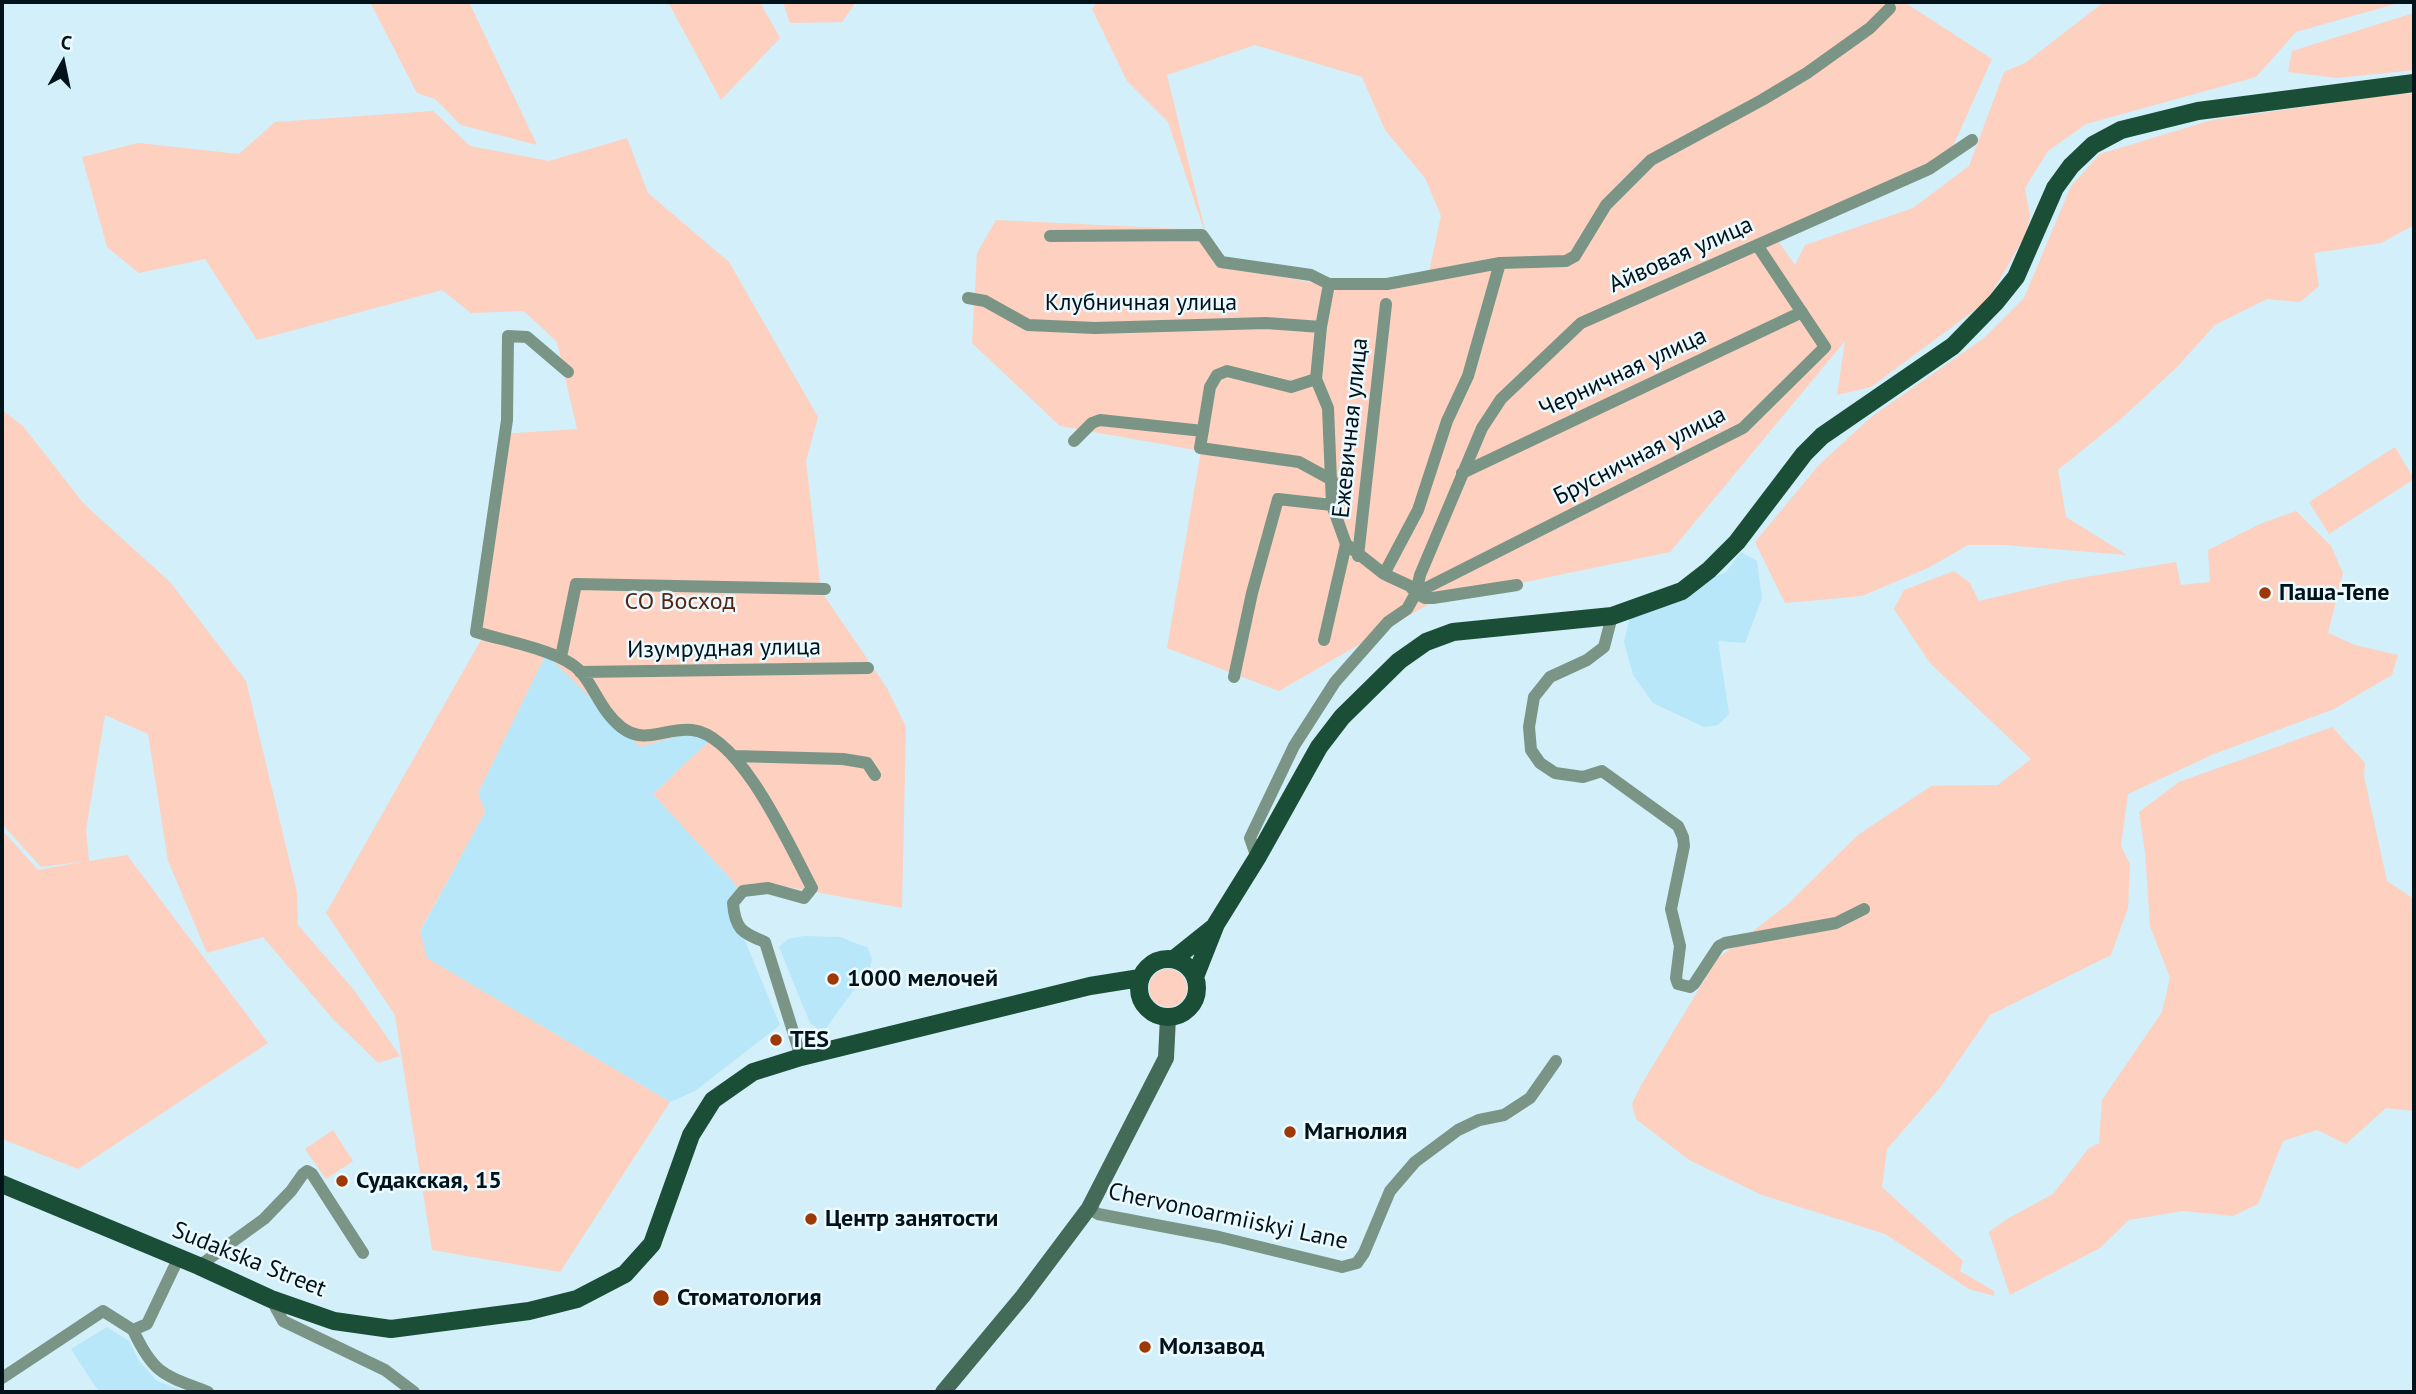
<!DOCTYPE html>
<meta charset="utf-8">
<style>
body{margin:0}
#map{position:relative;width:2416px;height:1394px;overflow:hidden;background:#d3eff9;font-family:"PT Sans",sans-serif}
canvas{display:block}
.frame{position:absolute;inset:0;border:4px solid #00131a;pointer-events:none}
.north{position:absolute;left:28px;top:28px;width:70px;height:70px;-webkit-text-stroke:5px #ecfaff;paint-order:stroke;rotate:9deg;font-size:19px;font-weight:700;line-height:28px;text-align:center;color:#00131a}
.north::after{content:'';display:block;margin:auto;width:24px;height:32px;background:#00131a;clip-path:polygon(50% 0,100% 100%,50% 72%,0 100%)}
</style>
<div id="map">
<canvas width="2416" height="1394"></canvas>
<div class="frame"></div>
<div class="north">С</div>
</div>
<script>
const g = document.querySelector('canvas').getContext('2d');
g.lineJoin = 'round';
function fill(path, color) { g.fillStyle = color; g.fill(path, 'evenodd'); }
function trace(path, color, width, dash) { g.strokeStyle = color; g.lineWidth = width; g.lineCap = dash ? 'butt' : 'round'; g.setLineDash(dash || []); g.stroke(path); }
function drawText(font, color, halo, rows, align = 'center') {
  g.font = font + ' "PT Sans",sans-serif'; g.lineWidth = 5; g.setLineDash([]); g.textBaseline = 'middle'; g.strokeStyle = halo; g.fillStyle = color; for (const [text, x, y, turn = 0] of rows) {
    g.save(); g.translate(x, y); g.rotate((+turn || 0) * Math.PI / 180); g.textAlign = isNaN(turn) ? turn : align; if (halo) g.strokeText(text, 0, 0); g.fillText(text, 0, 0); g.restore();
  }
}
fill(new Path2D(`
 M1741,552l16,9 5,37 -17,45 -27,-2 11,73 -11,11 -14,2 -51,-24 -20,-28 -9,-33 7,-29 95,-41z
 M546,654l162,88 -55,52 86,94 -10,14 51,123 -85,66 -25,11 -244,-144 -6,-26 65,-120 -7,-19z
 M804,936l36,1 28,11 4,11 -2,9 -47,64 -13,-9 -31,-76 9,-8z
 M107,1327l22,14 10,20 18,20 29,11h-87l-28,-43z`), '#b7e7f8');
fill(new Path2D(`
 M370,2h99l68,143 -76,-20 -26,-26 -18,-6z
 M668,2h78l15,2 19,34 -59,62z
 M783,2h73l-14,20 -52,1z
 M1097,2h807l88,57 -43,96 -176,79 22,31 10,-20 108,-37 56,-42 35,-94 21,-9 79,-61h298l-106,30 -40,45 -170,47 -38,27 -23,37 5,29 -4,17 -39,67 -116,86 -34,8 8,-54 -175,211 -236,49 -155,90 -112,-43 34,-197 -141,-25 -88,-83 5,-90 19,-33 208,10 -36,-108 -41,-41 -35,-72zM1255,45l107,32 23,53 40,48 16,38 -14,65 -89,6 -113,-20 -20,-37 -38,-155z
 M2414,13v57l-77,8 -49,-6 4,-21z
 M2414,93v132l-33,18 -67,10 5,33 -19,16 -33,-3 -52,26 -38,42 -56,52 -63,51 8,47 61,38 -123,-10h-36l-40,23 -66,28 -77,7 -30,-61 64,-77 52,-48 113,-79 40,-40 47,-112 29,-32 112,-34 169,-24z
 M433,111l37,35 79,15 78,-23 21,55 81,69 89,155 -12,44 15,130 66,97 19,39 -4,181 -130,-24 -33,4 -86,-94 55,-52 -17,-10 -51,15 -94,-93 -68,139 7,19 -65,119 7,27 243,144 -110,170 -128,-22 -37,-235 -69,-102 155,-273 20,-206 76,-5 -20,-87 -33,-31 -53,2 -29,-23 -185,50 -52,-81 -66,14 -32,-26 -25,-90 56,-14 101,11 36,-32z
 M2,410l21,16 61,78 86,78 76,99 51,211 1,33 56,65 46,66 -22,7 -46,-45 -69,-81 -56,16 -39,-92 -20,-127 -43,-19 -19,115 3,31 38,-6 141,188 -190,126 -76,-30v-309l36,40 49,-9 -46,6 -39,-43z
 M2395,447l19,32 -85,55 -20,-32z
 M2296,511l35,35 12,27 -15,60 27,12 43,10 -6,20 -58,34 -120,45 -86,40 -7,52 9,18 -2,44 -17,47 -121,60 -51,74 -52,60 -5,38 81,74 -3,10 34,20v5l-25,-7 -84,-55 -123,-39 -73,-35 -53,-41 -4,-15 8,-17 77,-128 71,-55 70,-69 73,-49 67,-1 33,-26 -101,-96 -36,-54 10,-19 50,-19 16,12 9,18 89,-21 108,-18 5,23 29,-3 -2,-32 52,-26z
 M2332,727l33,36 -1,13 23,105 27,18v212l-28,-3 -40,36 -29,-14 -34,11 -25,63 -25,12 -50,-5 -54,9 -29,28 -90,47 -21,-63 18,-13 46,-25 36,-46 10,-5 3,-43 60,-88 8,-34 -20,-52 -5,-74 -6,-40 40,-30z
 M1149 988a19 19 0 1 1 38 0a19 19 0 1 1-38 0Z
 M333,1130l20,31 -27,18 -21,-30z`), '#fdd0bf');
trace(new Path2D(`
 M1050,236l152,-1 19,27 90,13 18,9h58l113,-21
 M1329,284l-8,43 -5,52 12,29 4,97 14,39 38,30
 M968,298l17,3 43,24 67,3 171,-5 55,4
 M568,372l-41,-35 -19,-1 -1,84 -31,212c28,9 84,18 104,39 15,17 21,40 41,56 24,19 45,0 71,3 49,5 99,119 120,158l-8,10 -36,-10 -25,3 -10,12c2,26 9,30 32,39l36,115
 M1316,379l-25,8 -64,-16 -10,4 -7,12 -10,61 99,14 33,18
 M1074,441l18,-18 8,-3 103,11
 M1462,473l340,-161
 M1358,556l28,-252
 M1416,593l4,-18 62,-147 19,-29 80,-76 348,-154 43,-29
 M1416,593l327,-165 82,-81 -68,-102
 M1416,593l9,5h8l84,-13
 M1612,616l-8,31 -17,13 -37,17 -16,20 -5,30 2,23 9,13 15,10 28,4 19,-6 76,55 5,11 1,9 -13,63 9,37 -4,32 2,6 12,3 4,-3 25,-38 6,-3 111,-20 28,-14
 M1324,640l22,-96
 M561,657l15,-73 249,5
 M580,672l288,-4
 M1234,677l18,-84 26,-94 54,6
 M734,756l109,3 24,4 8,12
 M1257,858l-7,-20 44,-92 41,-64 53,-60 19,-13 9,-16 -6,-7 -26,-12 34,-64 29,-89 21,-45 32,-113 66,-2 9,-5 31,-51 45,-45 111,-60 45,-27 63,-45 20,-20
 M1089,1208l9,6 121,23 123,30 15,-4 7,-10 26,-62 25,-29 43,-32 21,-10 25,-5 26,-17 26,-37
 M199,1266l65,-47 27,-28 12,-17 4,-3 5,3 51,79
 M271,1299l12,22 102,49 29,22
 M133,1330c21,45 31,45 75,62
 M2,1378l101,-67 30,19 14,-6 32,-67`), '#7a9486', 12);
trace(new Path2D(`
 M943,1392l80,-96 66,-88 77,-150 2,-41`), '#446b57', 16);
trace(new Path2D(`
 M1174,959l40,-32
 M1139 988a29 29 0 1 1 58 0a29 29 0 1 1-58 0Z
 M1195,977l21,-53 41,-66 62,-111 23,-30 57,-56 27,-19 27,-10 159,-16 70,-25 27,-21 28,-28 67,-88 18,-18 131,-90 43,-44 20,-25 39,-89 16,-22 22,-21 28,-15 77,-19 216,-28
 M2,1184l197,82 72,33 63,22 57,8 138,-18 48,-12 48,-25 27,-30 39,-109 22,-35 40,-28 48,-15 289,-71 50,-8`), '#1a4e37', 18);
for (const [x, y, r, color] of [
 [2265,593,7,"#9d3905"],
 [833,979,7,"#9d3905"],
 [776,1040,7,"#9d3905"],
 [1290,1132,7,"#9d3905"],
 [342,1181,7,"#9d3905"],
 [811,1219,7,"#9d3905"],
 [661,1298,9,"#9d3905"],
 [1145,1347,7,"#9d3905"]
]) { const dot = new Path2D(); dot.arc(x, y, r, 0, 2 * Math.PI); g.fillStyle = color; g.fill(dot); trace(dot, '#ecfaff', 2.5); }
drawText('24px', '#00131a', '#ecfaff', [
 ["Айвовая улица",1681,255,-24],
 ["Клубничная улица",1141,303],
 ["Черничная улица",1623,373,-25],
 ["Ежевичная улица",1351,428,-84],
 ["Брусничная улица",1640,456,-27],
 ["Изумрудная улица",724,649,-1],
 ["Chervonoarmiiskyi Lane",1228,1217,12],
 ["Sudakska Street",249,1260,22]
]);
drawText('bold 24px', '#00131a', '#ecfaff', [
 ["Паша-Тепе",2279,593],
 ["1000 мелочей",847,979],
 ["TES",790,1040],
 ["Магнолия",1304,1132],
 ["Судакская, 15",356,1181],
 ["Центр занятости",825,1219],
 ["Стоматология",677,1298],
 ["Молзавод",1159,1347]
], 'left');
drawText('24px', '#532411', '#ecfaff', [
 ["СО Восход",680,602]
]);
</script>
